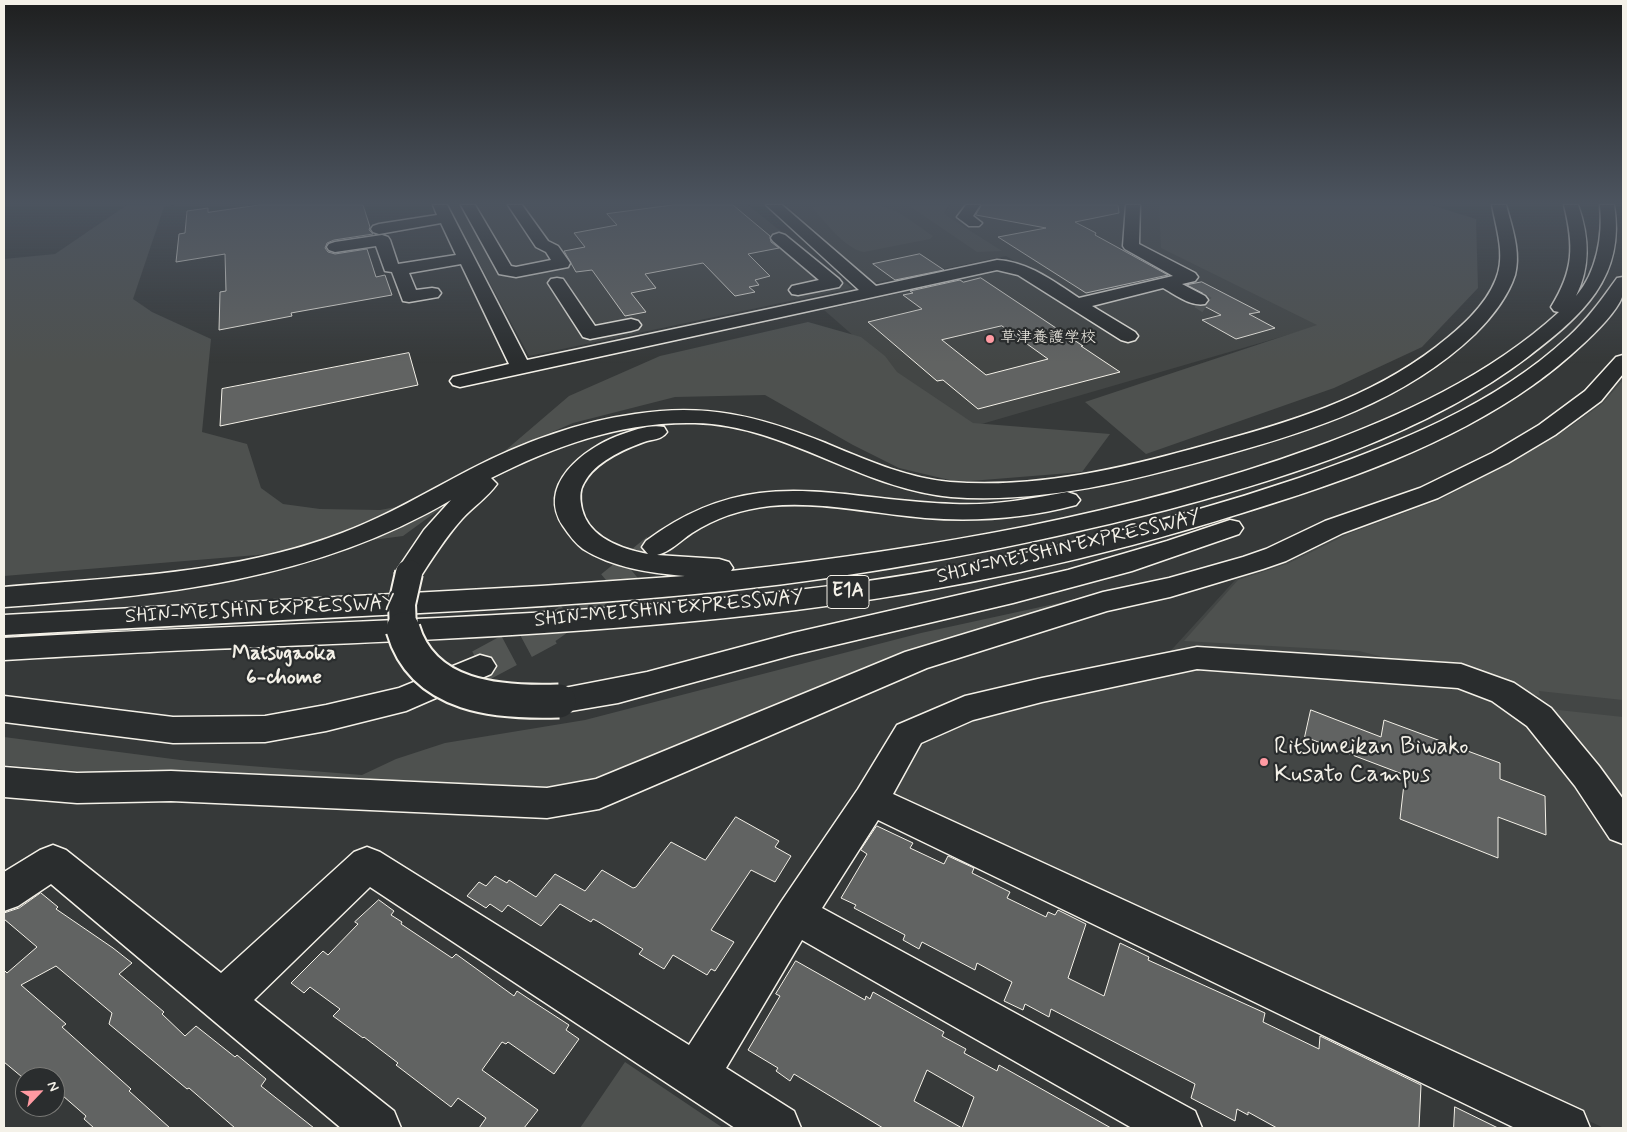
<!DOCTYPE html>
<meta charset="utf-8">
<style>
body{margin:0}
#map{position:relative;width:1627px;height:1132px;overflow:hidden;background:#363939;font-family:Mynerve,sans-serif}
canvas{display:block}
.frame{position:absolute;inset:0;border:5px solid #f4f1e8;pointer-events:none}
.north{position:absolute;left:15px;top:1067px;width:50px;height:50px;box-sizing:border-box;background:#2a2d2e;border:1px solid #7b7b78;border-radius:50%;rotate:66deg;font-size:14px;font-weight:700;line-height:20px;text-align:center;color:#f4f1e8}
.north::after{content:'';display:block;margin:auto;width:18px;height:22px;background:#ff9aa2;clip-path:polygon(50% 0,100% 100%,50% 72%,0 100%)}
</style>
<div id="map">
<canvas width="1627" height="1132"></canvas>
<div class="frame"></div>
<div class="north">N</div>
</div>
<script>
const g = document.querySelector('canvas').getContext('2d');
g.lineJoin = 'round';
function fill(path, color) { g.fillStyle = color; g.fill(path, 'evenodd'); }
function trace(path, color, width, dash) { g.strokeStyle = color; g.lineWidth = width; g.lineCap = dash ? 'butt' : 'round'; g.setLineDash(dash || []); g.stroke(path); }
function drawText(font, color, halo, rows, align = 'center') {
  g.font = font + ' Mynerve,"Klee One",sans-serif'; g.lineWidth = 4.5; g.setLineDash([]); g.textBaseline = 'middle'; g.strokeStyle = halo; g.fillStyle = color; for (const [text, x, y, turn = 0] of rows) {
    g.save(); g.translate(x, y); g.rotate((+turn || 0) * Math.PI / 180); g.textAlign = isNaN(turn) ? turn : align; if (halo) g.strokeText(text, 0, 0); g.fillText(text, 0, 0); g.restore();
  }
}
fill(new Path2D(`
 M448,205h300l104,83 -323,68z
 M786,205h129l26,12 9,-12h222l157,118 -368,107 -137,-120 186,-41 68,30 -72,-43 -132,27z
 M1623,377v751h-19l-707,-329 -5,-13 27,-48 56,-20 170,-39 91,-100 49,-17 61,-29 95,-35 127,-72 32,-23z`), '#434645');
fill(new Path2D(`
 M127,205h47l-10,2 -31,92 19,13 59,27 -9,93 45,12 14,44 22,16 37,5 60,1 71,-13 118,-101 91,-40 148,-34 53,15 24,19 12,16 76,51 137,11 -28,38 -124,10 -59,-14 -46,-23 -88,-50 -90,2 -102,26 -37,16 -133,97 -146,19 -253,21v-317l51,-5z
 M824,205c21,0 46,-3 66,4 15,5 30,19 43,27l-3,3 -66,13c-18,-2 -39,-31 -52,-44z
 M908,205h41l-5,9 58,37 -25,1z
 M1159,205h273l44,14 2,69 -56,59 -88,41 -188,66 -61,-52 232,-77 -156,-77z
 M1623,380v320l-84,-9 1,5 -17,-3 -71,-29 -65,-6 -28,-7 -175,-10 54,-61 49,-16 61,-30 94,-35 128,-72 32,-23z
 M1091,596l-2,2 -189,55 -244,108 -69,23 -50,4 -219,-5 -231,-11 -83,-7v-28l184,24 174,14 34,-16 49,-16 140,-23 336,-87z
 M1549,709l74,8v87z
 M625,1062l98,66h-143z`), '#4e514f');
const building = new Path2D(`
 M259,205h104l7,22 -1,3 4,4 -39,6 -7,3 -2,5 3,4 7,2 32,-5 9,28 9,-2 7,20 -101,18 1,3 -73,14 1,-38 6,-1 -1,-37 -49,8 3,-28 6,-1 2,-22 21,-3v4z
 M673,205h60l37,31 1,6 8,6 -31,6 22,22 -15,4 4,5 -10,2 6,5 -20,4 -32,-33 -58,11 11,14 -25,5 15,19 -21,4 -33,-46 -16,2 -12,-21 21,-4 -11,-14 43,-8 -10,-11z
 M982,205h136l1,8 -44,9 21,11 -1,2 73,40 -82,18 -88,-56 48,-9 -70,-13z
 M920,254l24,16 -49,10 -22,-16z
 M981,278l102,68h-2l39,26 -142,37 -35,-29 -6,1 -69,-59 54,-13 -19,-14 10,-2 -3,-2 50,-11 3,2zM1002,326l46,33 -62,16 -44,-35z
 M1202,282l58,30 -11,2 26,14 -39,11 -34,-19 19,-5 -17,-9 6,-6 -4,-5 -19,-10z
 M409,353l9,32 -198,41 2,-37z
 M1311,710l70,27 3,-17 116,43v16l45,17 1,39 -48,-18v41l-98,-39 5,-44 -100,-38z
 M736,817l43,24 -4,6 16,9 -16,26 -24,-12 -40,60 23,12 -19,29 -4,-2 -4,6 -34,-20 -9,14 -25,-15 4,-5 -46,-28 -4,-2 -2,3 -31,-18 -19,22 -33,-21 -6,7 -12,-8 -4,4 -19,-12 12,-14 7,4 9,-10 12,7 2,-3 27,17 19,-23 30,17 17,-21 31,18 3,-1 35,-45 34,18z
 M877,826l36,17 -3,5 34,16 4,-8 26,12 -2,5 38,19 -3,6 39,19 2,-5 7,3 3,-5 28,14 -18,54 36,18 16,-53 29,14 -1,3 117,53 -2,9 56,27 1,-13 101,49 -2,43h-142l-29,-16v3l-11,-6 -2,12 -44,-23 4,-14 -144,-75 -2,8 -24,-13 -2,6 -19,-9 8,-19 -35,-19 -2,7 -53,-28 -3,7 -16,-9 2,-5 -51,-27 2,-3 -15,-7 26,-44 -6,-4z
 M41,893l17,14 -2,2 57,39 19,15 -13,11 45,38 -2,2 23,22 11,-10 39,31 2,-2 29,24 -5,7 53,42h-79l-46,-40 -2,1 -78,-65 3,-11 -56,-47 -35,19 45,39 -4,3 69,62 -2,2 41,37h-76l-10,-9 2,-3 -31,-27v-12h-33l-18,-15v-92l3,3 30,-26 -33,-28v-6l15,-5z
 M379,900l15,11 -3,4 11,7 -1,2 51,34 4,-4 58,42 3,-5 12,8 40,26 -3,5 13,9 -25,35 -46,-32 -2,2 -4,-2 -20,28 56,40 -14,18h-45l7,-10 -28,-20 -7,9 -55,-42 2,-2 -34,-26 -1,1 -30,-22 7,-7 -30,-22 -6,6 -13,-10 32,-32 5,4 30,-31 -3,-2z
 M796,961l69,39 1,-4 4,3 3,-7 71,40 -2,4 24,13 -2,4 33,18 2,-6 112,63h-149l12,-31 -47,-27 -13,31 48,27h-79l-89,-54 -4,7 -14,-10 2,-3 -30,-18 32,-54 -4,-2z
 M1455,1107l43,21h-44z`);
fill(building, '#616362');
trace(building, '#f4f1e8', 1);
trace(new Path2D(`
 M1199,300l8,5`), '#525553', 17, [17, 8]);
trace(new Path2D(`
 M547,631l36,-25 72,-59`), '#525553', 26, [26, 13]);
trace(new Path2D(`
 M480,666l69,-37`), '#525553', 33, [33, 17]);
const minor = new Path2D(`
 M433,205h14l80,155 332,-70 -93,-85h16l94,81 121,-26c32,2 56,21 82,38l94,-22 -48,-27 -2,-3 3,-41h14l-1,39 56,29 3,4 -3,4 -13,3 23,12 3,4 -3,4c-14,3 -29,-9 -42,-16l-71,18 43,26 3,4 -3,4 -7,2 -7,-2 -103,-65 -21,-5 -537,117 -7,-2 -3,-4 3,-4 56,-13 -48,-100 -52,9 7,17 16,-2 6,1 3,4 -3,4 -29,5 -6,-1 -11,-29 -7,-1 -9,-25 -41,6 -6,-2 -2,-3 2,-3 6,-2 47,-7 6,2 2,3 8,24 58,-9 -15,-32 -62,11 -6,-2 -2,-3 2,-3 6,-2 58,-9z
 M461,205h14l36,61 5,1 35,-7 -5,-8 -10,-5 -28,-42h14l26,36 10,5 12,17 -2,4 -52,10 -17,-3z
 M966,205h14l-7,11 9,7 -3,3h-10l-12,-9z
 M779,233l6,2 54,44 3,4 -3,4 -41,8 -6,-1 -3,-4 3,-4 27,-6 -46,-39 -2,-3 2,-3z
 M557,278l6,1 32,47 36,-7 7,2 3,4 -3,4 -7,2 -41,8 -7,-2 -35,-54 3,-4z
 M1623,355v19l-22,27 -46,34 -47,28 -70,35 -95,35 -57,28 -23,8 -93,28 -63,14 -180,57 -328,141 -52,9 -376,-17 -94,2 -73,-6v-30l73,6 94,-2 376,17 49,-9 309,-127 198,-60 66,-14 74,-21 23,-8 59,-28 95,-33 72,-35 47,-28 46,-34 31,-34z
 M1197,647l264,17 53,19 37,25 48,58 24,33v45l-13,-5 -35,-53 -48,-60 -35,-25 -34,-13 -261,-19 -155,33 -69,18 -52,23 -28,51 690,317 7,17h-75l-637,-308 -56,88 373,203 7,17h-70l-330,-188 -76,128 68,43 7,17h-66l-365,-241 -116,113 140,111 7,17h-60l-290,-244 -33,22 -14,5v-39l36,-22 13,-5 13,5 155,123 133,-121 13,-5 13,5 309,193 92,-143 77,-113 39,-64 68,-29 77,-18z`);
const highway = new Path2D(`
 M1492,205h14c6,22 15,47 9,70 -7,22 -24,43 -40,59 -70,67 -163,97 -254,122 -87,24 -179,48 -270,41 -90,-8 -165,-72 -256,-74 -72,-2 -141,23 -204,55l6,6c-9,13 -24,23 -35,35 -17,19 -30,40 -43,60l-10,3 -10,-3 -4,-6 29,-43 27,-30c-138,81 -290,96 -447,107v-20c113,-10 231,-13 338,-54 45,-17 85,-41 127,-63 52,-27 109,-48 166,-56 71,-11 123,2 188,28 41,17 83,36 127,40 86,7 174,-14 256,-37 82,-22 162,-46 230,-98 23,-18 49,-40 60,-68 10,-24 0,-51 -4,-74z
 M1564,205h14c11,31 13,61 -2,91 21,-24 27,-61 24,-91h14c12,73 -33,111 -85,151 -100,77 -242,122 -363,154 -145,37 -293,65 -441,81 -114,12 -229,18 -343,24 -126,6 -252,13 -378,20v-20l537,-29 144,-10c-34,-3 -72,-8 -102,-27 -8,-6 -14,-14 -20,-23 -27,-41 21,-78 57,-91 14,-5 30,-11 44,-8l3,5c-5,8 -15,7 -23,10 -22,8 -49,20 -60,41 -5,8 -4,17 -2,26 7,29 40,40 66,45l-6,-7 4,-6c107,-80 188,-41 307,-37 39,2 77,-5 114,-12l9,3 4,5 -4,5c-49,13 -100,17 -151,13 -51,-4 -103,-17 -155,-12 -28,3 -55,12 -78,27 -12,8 -22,19 -35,22l62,4 10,3 4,6 -2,3c195,-22 398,-56 582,-123 88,-32 176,-72 246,-136l-5,-1 -3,-4c23,-37 23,-61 13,-102z
 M1623,277c0,1 1,16 0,17 -6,25 -68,76 -90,91 -86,61 -191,97 -291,128 -145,46 -295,78 -446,97 -194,24 -390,31 -585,39 -69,3 -138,7 -207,11v-22c286,-17 573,-17 857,-56 149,-21 295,-56 438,-104 94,-33 195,-72 269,-141 19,-17 34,-38 49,-59z
 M1230,520l9,2 4,6 -4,6 -107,37 -119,32 -220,52 -175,48 -59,10 -11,-3 -5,-9 5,-9 11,-3 88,-17 146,-39 275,-63 99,-29z
 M480,655l11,3 5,8 -5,8 -85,37 -80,20 -61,11 -92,1 -169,-21v-26l169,21 92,-1 61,-11 73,-17z`);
trace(minor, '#f4f1e8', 3);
trace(highway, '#f4f1e8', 3);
fill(minor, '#2a2d2e');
fill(highway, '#2a2d2e');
const highwayBridgeFar1 = new Path2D(`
 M403,631l-1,-27 7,-31`);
const highwayBridge = new Path2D(`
 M403,629c20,69 96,74 156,72`);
trace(highwayBridgeFar1, '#f4f1e8', 30, []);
trace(highwayBridge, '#f4f1e8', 37, []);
trace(highwayBridgeFar1, '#2a2d2e', 26);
trace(highwayBridge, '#2a2d2e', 33);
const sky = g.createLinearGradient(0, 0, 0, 363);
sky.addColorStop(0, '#1e1f1f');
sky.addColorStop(0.56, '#4c545f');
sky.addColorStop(1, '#4c545f00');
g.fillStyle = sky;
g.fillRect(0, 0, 1627, 363);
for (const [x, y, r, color] of [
 [990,339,5,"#ff9aa2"],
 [1264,762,5,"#ff9aa2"]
]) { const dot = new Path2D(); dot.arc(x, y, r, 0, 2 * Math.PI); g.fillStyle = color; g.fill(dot); trace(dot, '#2a2d2e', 2); }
drawText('16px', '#f4f1e8', '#2a2d2e', [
 ["草津養護学校",1000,339]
], 'left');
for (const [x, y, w] of [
 [848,592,42]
]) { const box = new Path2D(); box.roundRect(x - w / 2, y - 16.5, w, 33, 4); g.fillStyle = '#2a2d2e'; g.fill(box); trace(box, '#f4f1e8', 1); }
drawText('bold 19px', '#f4f1e8', null, [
 ["E1A",848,592]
]);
drawText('20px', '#f4f1e8', '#2a2d2e', [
 ["SHIN-MEISHIN EXPRESSWAY",1069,548,-13],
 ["SHIN-MEISHIN EXPRESSWAY",669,610,-5],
 ["SHIN-MEISHIN EXPRESSWAY",260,611,-3]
]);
drawText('bold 21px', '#f4f1e8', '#2a2d2e', [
 ["Matsugaoka",284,655],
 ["6-chome",284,679]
]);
drawText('24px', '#f4f1e8', '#2a2d2e', [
 ["Ritsumeikan Biwako",1274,748],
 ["Kusato Campus",1274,776]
], 'left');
</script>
